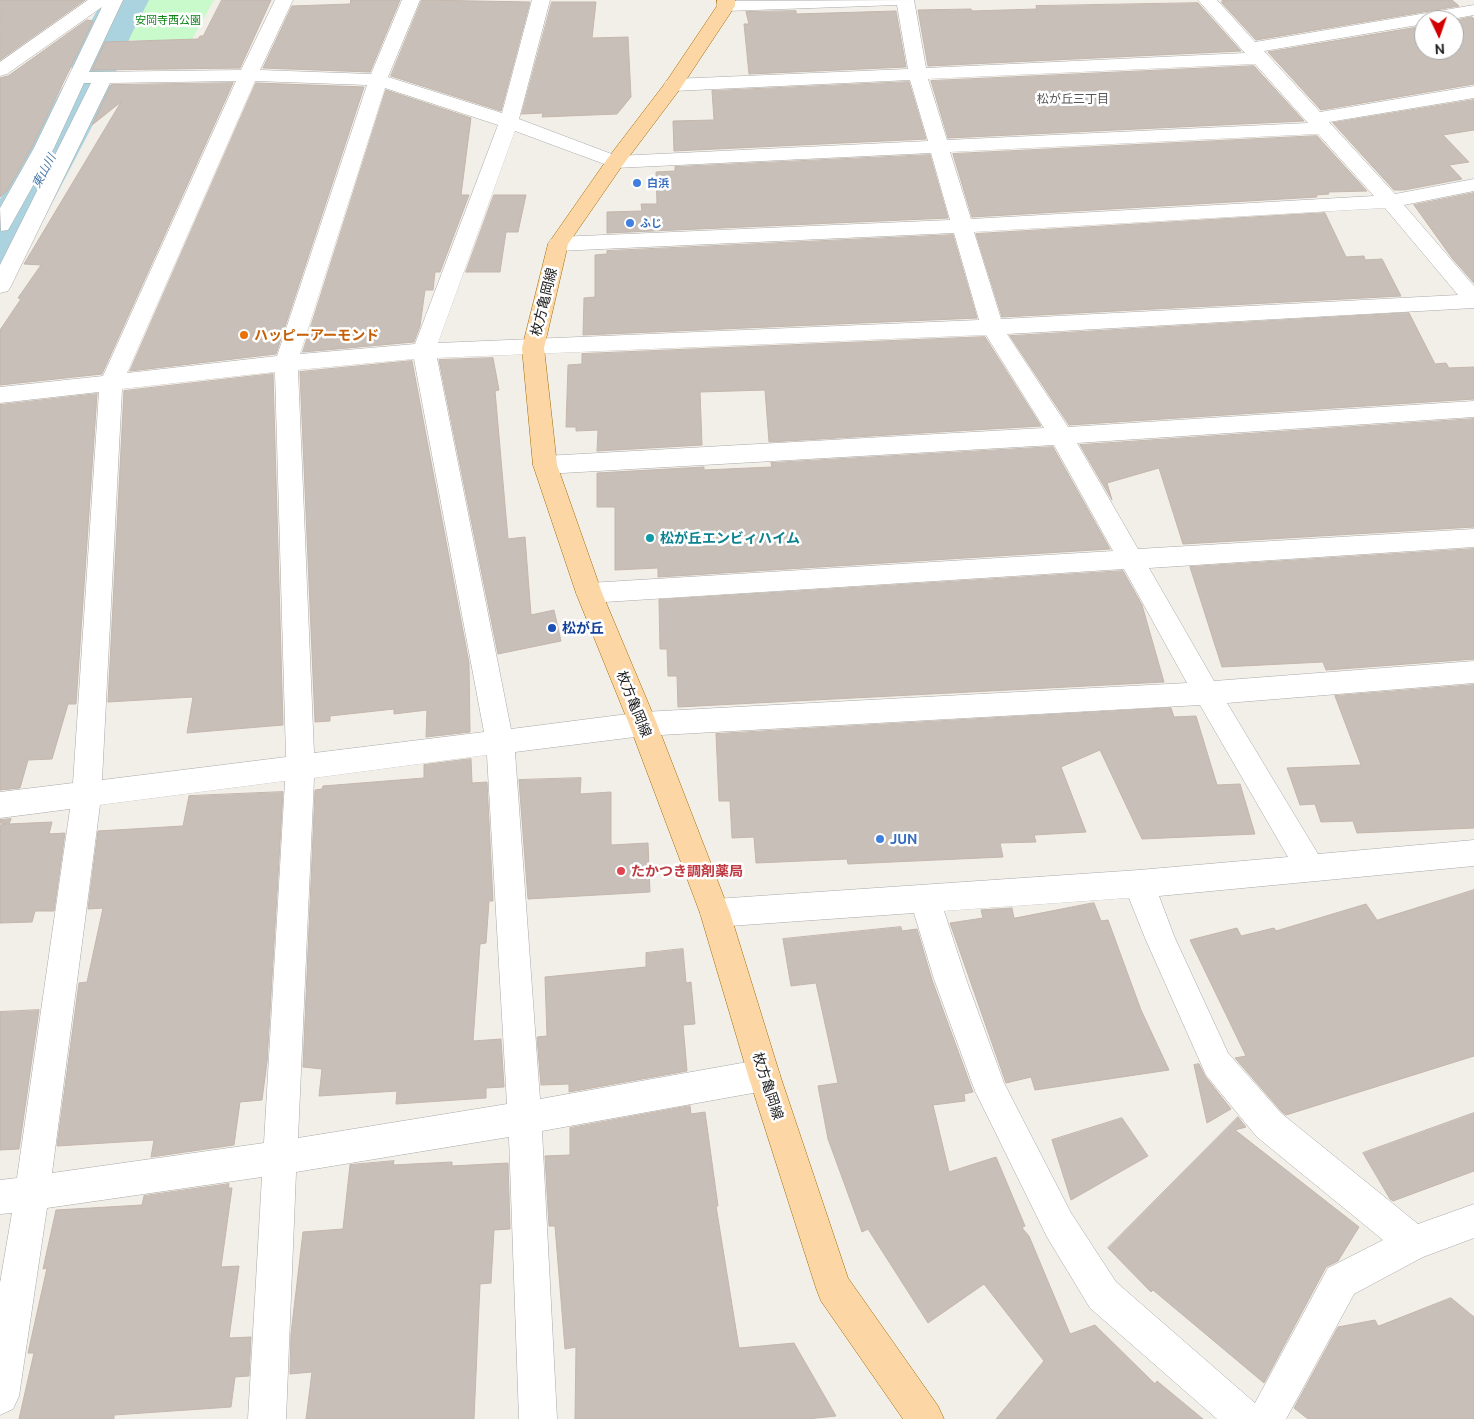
<!DOCTYPE html>
<meta charset="utf-8">
<style>
body{margin:0}
#map{position:relative;width:1474px;height:1419px;overflow:hidden;background:#f2efe9;font-family:Ubuntu,sans-serif}
canvas{display:block}
.north{position:absolute;left:1414px;top:10px;width:50px;height:50px;box-sizing:border-box;background:#fff;border:1px solid #a7a7a7;border-radius:50%;rotate:177deg;font-size:14px;font-weight:700;line-height:20px;text-align:center;color:#222}
.north::after{content:'';display:block;margin:auto;width:18px;height:22px;background:#d40000;clip-path:polygon(50% 0,100% 100%,50% 72%,0 100%)}
</style>
<div id="map">
<canvas width="1474" height="1419"></canvas>
<div class="north">N</div>
</div>
<script>
const g = document.querySelector('canvas').getContext('2d');
g.lineJoin = 'round';
function fill(path, color) { g.fillStyle = color; g.fill(path, 'evenodd'); }
function trace(path, color, width, dash) { g.strokeStyle = color; g.lineWidth = width; g.lineCap = dash ? 'butt' : 'round'; g.setLineDash(dash || []); g.stroke(path); }
function drawText(font, color, halo, rows, align = 'center') {
  g.font = font + ' Ubuntu,"Noto Sans JP",sans-serif'; g.lineWidth = 5; g.setLineDash([]); g.textBaseline = 'middle'; g.strokeStyle = halo; g.fillStyle = color; for (const [text, x, y, turn = 0] of rows) {
    g.save(); g.translate(x, y); g.rotate((+turn || 0) * Math.PI / 180); g.textAlign = isNaN(turn) ? turn : align; if (halo) g.strokeText(text, 0, 0); g.fillText(text, 0, 0); g.restore();
  }
}
fill(new Path2D(`
 M142,0h72l-23,41 -68,-1z`), '#c8facc');
fill(new Path2D(`
 M103,0h46l-19,37 -11,30 -7,10 -6,2 6,9 -92,177 -20,6v-72l62,-111 8,-10 7,-2 -6,-9 11,-30z`), '#aad3df');
const building = new Path2D(`
 M0,0h85l-85,60z
 M222,0h49l-31,68 -148,2 13,-28 93,-3 2,-3h3z
 M351,0h49l-30,72 -107,-4 29,-62 58,-2z
 M422,0l108,2 -29,109 -110,-35z
 M1222,0h230l7,6 -203,34 -35,-38h3z
 M552,2h44l-4,36 36,-1 3,60 -14,17 -75,3 1,-4 -21,1z
 M1198,3l43,48 -313,15 -10,-56 53,-1 1,2 65,-2 -1,-3z
 M796,11v3l100,-3 10,56 -157,7 -5,-50h5l-3,-12z
 M1472,17l2,2v65l-153,26 -53,-58 156,-26v24h30v-29z
 M87,20l6,1 -61,126 -25,44 -7,6v-119l8,-2z
 M1254,66l50,55 -356,17 -17,-57z
 M909,82l17,57 -252,12 -1,-30 41,-1 -2,-29z
 M233,83l-131,291 -102,11v-55l21,-31 -3,-1 23,-33 -17,-1 97,-162 -29,23 19,-40z
 M256,83l108,4 -88,267 -146,17z
 M386,90l85,28 -10,77h8l-29,77h-5l-2,18h-8l-5,36 -6,16 -111,10z
 M1474,100v30l-31,5 26,27 -20,3 13,14 -58,11h-10l-61,-67z
 M1317,136l50,55 -39,1 1,2 -13,1 1,2 -345,20 -19,-63z
 M930,155l18,63 -341,15v-21l35,-1 -1,-7h16l-1,-32 19,-1v-4z
 M1474,193v90l-22,-25 -38,-53z
 M494,195h32l-8,37h-12l-6,40h-34z
 M1325,213l21,44 18,-1 1,4 17,-1 19,37 -399,21 -26,-83z
 M953,235l24,83 -394,17 1,-37 11,-1v-42l12,-1v-3z
 M1409,313l26,51 11,-1 3,5 25,-1v32l-405,26 -59,-89z
 M985,337l56,89 -272,16 -4,-52 -65,2 2,53 -105,6 1,-21 -22,1v-4h-10l2,-62 14,-1v-10z
 M493,358l6,32 -4,1 13,148 17,-2 6,78 23,-5 7,31 -63,13 -59,-294z
 M412,361l57,302 1,69 -44,5 1,-27 -33,4v-5l-64,7v5l-15,1 -15,-350z
 M273,374l10,351 -96,8 6,-36 -85,5 16,-311z
 M97,394l-21,310h-8l-16,55 -24,1 -8,28 -20,2v-385z
 M1474,419v108l-291,17 -24,-76 -52,15 5,17 -32,-55z
 M1053,447l57,102 -452,28v-9l-43,2v-63h-18v-34l107,-6v3l68,-3 -1,-4z
 M1474,549v110l-148,11 -3,-8 -101,5 -32,-100z
 M1123,571l19,34 22,77 -486,25 -1,-31h-9l-1,-27h-7l-1,-49z
 M1474,685v143l-117,5 -4,-12 -32,1 -6,-18 -15,1 -13,-37 74,-3 -26,-69z
 M1171,708l3,9 22,-1 21,69 23,-1 15,50 -113,5 -42,-89 -39,17 25,65 -52,3 2,7 -36,1 3,14 -155,7 -1,-5 -91,4 -2,-26 -22,1 -2,-37h-11l-3,-67z
 M471,759l1,24 15,-1 6,119h-4l-3,42 -6,1 -7,97 28,-2 3,48 -18,1v10l-90,6 1,-13 -78,5 3,-27 -19,-2 12,-277 7,-1 1,-3 101,-8v-13z
 M581,778l-1,16 31,-2v53l37,-2 2,49 -122,7 -9,-119z
 M283,792l-16,270 -5,38 -22,2 -6,43 -83,12 3,-17 -97,6 22,-163 8,-1 16,-74 -15,1 10,-78 85,-5 6,-30z
 M11,819l-2,5 43,-2 -3,12 16,-1 -11,78h-19l-3,11 -32,1v-98l7,-1 -7,-1v-3z
 M1474,890v166l-188,59 -4,-3 -47,-54 11,-2 -56,-116 47,-12 4,8 33,-8 2,3 90,-27 11,16z
 M1094,903l7,18 7,-1 33,90 28,60 -134,20 -4,-13 -25,6 -56,-160 33,-5 -2,-8 31,-2 2,10z
 M901,927l1,4 15,-2 15,51 41,112 -9,2 1,7 -32,4 16,67 47,-15 29,69 -3,2 7,8 41,98 25,-9 60,59 2,-3 46,38h-207l48,-58 -60,-77 -56,39 -60,-94 -6,3 -34,-93 -10,-53 20,-3 -22,-100 -25,3 -8,-47z
 M683,949l3,34 5,-1 4,42 -12,1 4,46 -118,21v-8l-28,1 -4,-48 10,-1 -2,-59 101,-10v-14z
 M39,1010l-20,139 -19,1v-138z
 M1199,1064l6,12 26,33 -24,14 -13,-58z
 M690,1106l1,8 14,-2 13,94h-2l23,142 55,-5 42,73 -29,3h-232l1,-72 -11,2 -10,-123h-6l-4,-70 25,-1v-27z
 M1474,1113v58l-81,30 -3,-2 -27,-46z
 M1238,1117l8,10 -11,3 124,97 -21,34 -12,6 -62,116 -111,-93 -2,2 -43,-44z
 M1122,1118l26,38 -77,44 -19,-60z
 M394,1161l-1,4 59,-3v4l56,-3 2,66 -16,1 -3,53 -11,1 -6,135h-168l6,-47 -22,2 1,-40 12,-102 40,-3 7,-64z
 M229,1184l-1,4h4l-11,79 18,-1 -10,72 22,-1 -2,39 -14,1 -4,30 -117,8v4h-95l15,-66h-6l19,-85 -4,1 13,-59 86,-5 2,-9z
 M1451,1298l23,19v102h-166l-14,-11 44,-81 37,-7 3,6z`);
fill(building, '#c7bfb8');
trace(building, '#c4b6ab', 1);
const street = new Path2D(`
 M88,0h35l-34,72 152,-2 34,-70h18l-33,70 111,4 31,-74h18l-32,77 114,36 30,-113h18l-31,119 98,37 311,-15 -18,-61 -237,11 -7,-2 -2,-4 2,-4 7,-2 235,-10 -11,-64 -171,6 -6,-1 -3,-4 3,-4 6,-1 188,-1 12,68 319,-15 -47,-53h19l38,42 219,-37v10l-27,5h-23v4l-160,27 56,61 154,-26v12l-145,24 66,72 79,-15v12l-70,14 70,81v22l-467,26 61,93 406,-26v16l-397,26 61,106 336,-20v18l-325,21 65,113 260,-20v22l-247,20 91,151 156,-14v26l-315,30 15,40 54,117 53,60 137,111 56,-20v34l-51,19 -69,37 -68,125h-69l-127,-111 -43,-71 -72,-146 -41,-112 -20,-66 -199,14 -11,-4 -4,-10 4,-10 11,-4 424,-29 149,-13 -88,-152 -557,31 -128,16 25,347 224,-40 12,5 4,11 -4,11 -12,5 -222,40 15,288h-38l-10,-282 -213,35 -10,247h-38l14,-242 -215,31 -28,188 -6,13 -13,6v-132l12,-70 -12,1v-34l17,-2 53,-369 -70,9v-26l73,-9 26,-391 -99,11v-16l103,-11 133,-295 -126,2 -99,203 -3,5 -8,2v-28l91,-182h-7l-30,65 -43,77 -3,5 -7,1 -1,-23 34,-60 68,-141 -95,67 -7,2v-14zM1255,64l53,59 -361,17 -19,-61zM255,81l112,4 -90,271 -150,17zM385,88l113,37 -83,219 -115,10zM515,131l100,37 316,-15 19,67 -392,17 -7,2 -3,5 3,5 7,2 396,-18 25,87 -541,23zM1318,134l56,62 -403,23 -21,-67zM1385,208l73,87 -457,24 -27,-87zM986,335l58,93 -499,28 -9,3 -3,6 3,6 9,3 509,-29 59,106 -524,32 -9,3 -4,7 4,7 9,3 535,-34 63,114 -544,29 -132,17 -74,-371zM414,359l70,373 -170,21 -16,-383zM275,372l11,385 -184,23 20,-391zM487,755l20,349 -209,34 16,-360zM285,781l-21,362 -212,30 48,-368zM1129,898l16,40 61,137 51,62 126,103 -55,28 -73,135 -139,-121 -45,-69 -67,-130 -38,-104 -22,-68z`);
const primary = new Path2D(`
 M717,0h18v6l-55,83 -58,77 -54,78 -24,104 13,117 45,128 55,131 73,189 50,162 68,203 90,128 6,13h-41l-82,-118 -5,-13 -68,-213 -48,-162 -71,-189 -53,-131 -43,-128 -11,-117 26,-104 60,-86 58,-76 51,-76z`);
trace(street, '#a9a9a9', 1);
trace(primary, '#a06b00', 1);
fill(street, '#fff');
fill(primary, '#fcd6a4');
for (const [x, y, r, color] of [
 [637,183,5,"#3f7fe0"],
 [630,223,5,"#3f7fe0"],
 [244,335,5,"#e8710a"],
 [650,538,5,"#0f9aa8"],
 [552,628,5,"#1a4fb4"],
 [880,839,5,"#3f7fe0"],
 [621,871,5,"#e0444e"]
]) { const dot = new Path2D(); dot.arc(x, y, r, 0, 2 * Math.PI); g.fillStyle = color; g.fill(dot); trace(dot, '#fff', 2); }
drawText('11px', '#0c8416', '#fff', [
 ["安岡寺西公園",168,20]
]);
drawText('bold 11px', '#366cbe', '#fff', [
 ["白浜",647,183],
 ["ふじ",640,223]
], 'left');
drawText('12px', '#555', '#fff', [
 ["松が丘三丁目",1073,99]
]);
drawText('italic 12px', '#4a7aab', '#fff', [
 ["東山川",44,171,-62]
]);
drawText('14px', '#222', '#fff', [
 ["枚方亀岡線",544,302,-76],
 ["枚方亀岡線",634,704,68],
 ["枚方亀岡線",768,1086,72]
]);
drawText('bold 14px', '#c56008', '#fff', [
 ["ハッピーアーモンド",254,335]
], 'left');
drawText('bold 14px', '#0d838f', '#fff', [
 ["松が丘エンビィハイム",660,538]
], 'left');
drawText('bold 14px', '#164399', '#fff', [
 ["松が丘",562,628]
], 'left');
drawText('bold 14px', '#366cbe', '#fff', [
 ["JUN",890,839]
], 'left');
drawText('bold 14px', '#be3a42', '#fff', [
 ["たかつき調剤薬局",631,871]
], 'left');
</script>
